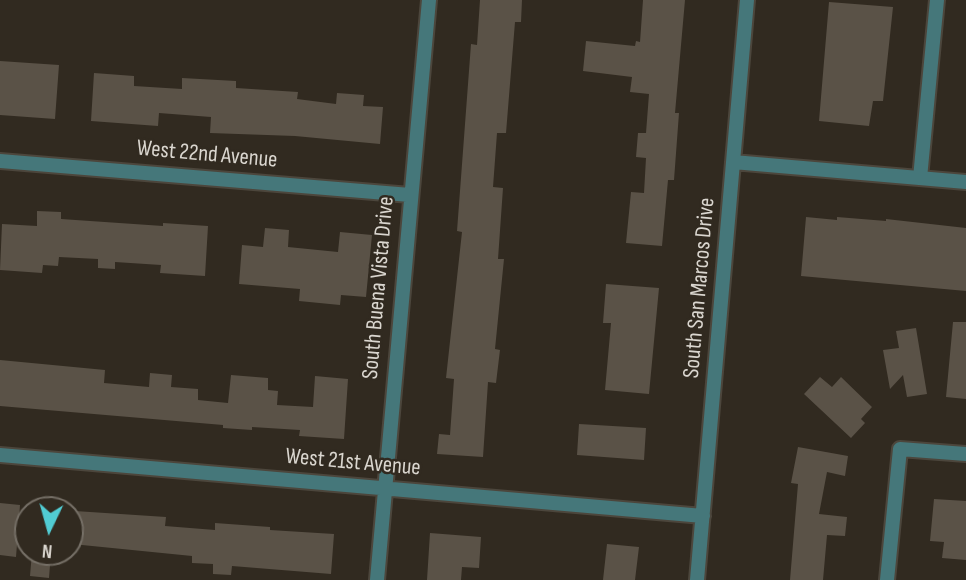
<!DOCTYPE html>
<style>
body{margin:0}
#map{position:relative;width:966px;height:580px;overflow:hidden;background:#312a20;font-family:"Sofia Sans Condensed",sans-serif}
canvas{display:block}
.north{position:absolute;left:14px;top:496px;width:70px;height:70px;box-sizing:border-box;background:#312a20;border:2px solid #756f66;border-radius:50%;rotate:185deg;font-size:19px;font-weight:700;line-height:28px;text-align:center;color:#dad6cf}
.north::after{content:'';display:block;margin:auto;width:24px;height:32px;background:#51ccd3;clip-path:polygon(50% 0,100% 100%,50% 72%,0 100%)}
</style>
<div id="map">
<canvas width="966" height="580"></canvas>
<div class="north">N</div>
</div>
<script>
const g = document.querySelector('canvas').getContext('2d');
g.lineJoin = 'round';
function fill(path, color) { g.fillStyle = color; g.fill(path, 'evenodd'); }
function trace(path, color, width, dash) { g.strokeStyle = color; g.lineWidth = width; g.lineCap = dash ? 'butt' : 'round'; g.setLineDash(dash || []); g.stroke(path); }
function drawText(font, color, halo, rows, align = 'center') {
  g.font = font + ' "Sofia Sans Condensed",sans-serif'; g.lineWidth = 5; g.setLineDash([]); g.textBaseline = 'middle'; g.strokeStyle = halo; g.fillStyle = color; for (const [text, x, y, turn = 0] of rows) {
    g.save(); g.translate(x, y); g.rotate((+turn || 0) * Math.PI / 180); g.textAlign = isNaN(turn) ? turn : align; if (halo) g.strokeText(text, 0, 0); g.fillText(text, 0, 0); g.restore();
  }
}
fill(new Path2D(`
 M480,0h42l-1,22h-6l-9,111h-9l-4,54 10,1 -5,71h6l-9,90 5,1 -4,33 -8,-1 -5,75 -46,-3 2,-20 11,1 4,-56 -8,-1 16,-146 -5,-1 14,-187 6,1z
 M643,0h42l-10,113h4l-5,67h-6l-6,66 -36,-3 5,-51 13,1 2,-35 -10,-1 2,-24h8l3,-39 -19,-2 2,-15 -49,-6 3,-30 49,5 1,-5 4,1z
 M829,2l64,5 -10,94h-10l-4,25 -50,-5z
 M0,61l59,4 -4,54 -55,-4z
 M94,73l40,3v10l48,3v-11l54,3v7l62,4 -1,7 39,5 1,-11 27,2 -1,11 20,1 -3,37 -85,-8 -85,-3 1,-16 -52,-4 -1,13 -67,-5z
 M37,211l24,1v7l102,7v-3l45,3 -3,50 -45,-3 1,-8 -46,-3v7l-17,-1v-9l-39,-2 -1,9 -15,-1 -1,8 -42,-3 2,-46 35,2z
 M806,217l31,3v-3l49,4v-2l80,9v63l-165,-15z
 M265,228l24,2 -1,17 50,5 2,-20 32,3 -6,62 -25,-2 -1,10 -41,-4 1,-12 -61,-5 3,-39 21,2z
 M606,284l53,4 -10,106 -44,-4 6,-67h-8z
 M953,322h13v77l-20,-2z
 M916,328l11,66 -20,3 -4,-22 -13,14 -7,-39 16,-2 -3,-17z
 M0,360l105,10 -1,13 45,4 1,-14 22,2 -1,12 27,2v11l30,3 3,-28 37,3v12l10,1 -1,14 36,2 2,-31 33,3 -4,60 -45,-3 1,-6 -48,-3v3l-29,-2v-3l-223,-19z
 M820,377l12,10 9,-10 31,30 -11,12 4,4 -14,15 -47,-44z
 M579,424l67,4 -2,32 -67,-5z
 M798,447l50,9 -3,20 -18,-4 -8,42 28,3 -2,19 -18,-1 -4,45h-33l8,-96 -7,-1z
 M934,499l32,2v59l-24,-2 2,-16 -14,-1z
 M0,503l20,2 -4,52 -16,-2z
 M75,511l91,6 -1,9 50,4v-7l55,4v3l64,4 -3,40 -99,-8 -1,9 -18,-1v-10l-21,-1v-7l-120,-12z
 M430,533l51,4 -2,31 -17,-1 -1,13h-34z
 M607,544l32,3 -4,33h-32z
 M32,552h19l-2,26 -19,-2z`), '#5a5247');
const minor = new Path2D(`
 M0,161l410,34
 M733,162l233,20
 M920,178l17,-178
 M0,455l703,61
 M377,580l52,-580
 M697,580l50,-580
 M887,580l13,-131 66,5`);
trace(minor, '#4c463c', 18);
trace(minor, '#45777a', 14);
drawText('23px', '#dad6cf', '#312a20', [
 ["West 22nd Avenue",207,155,5],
 ["South Buena Vista Drive",379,288,-85],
 ["South San Marcos Drive",700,288,-85],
 ["West 21st Avenue",353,463,5]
]);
</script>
